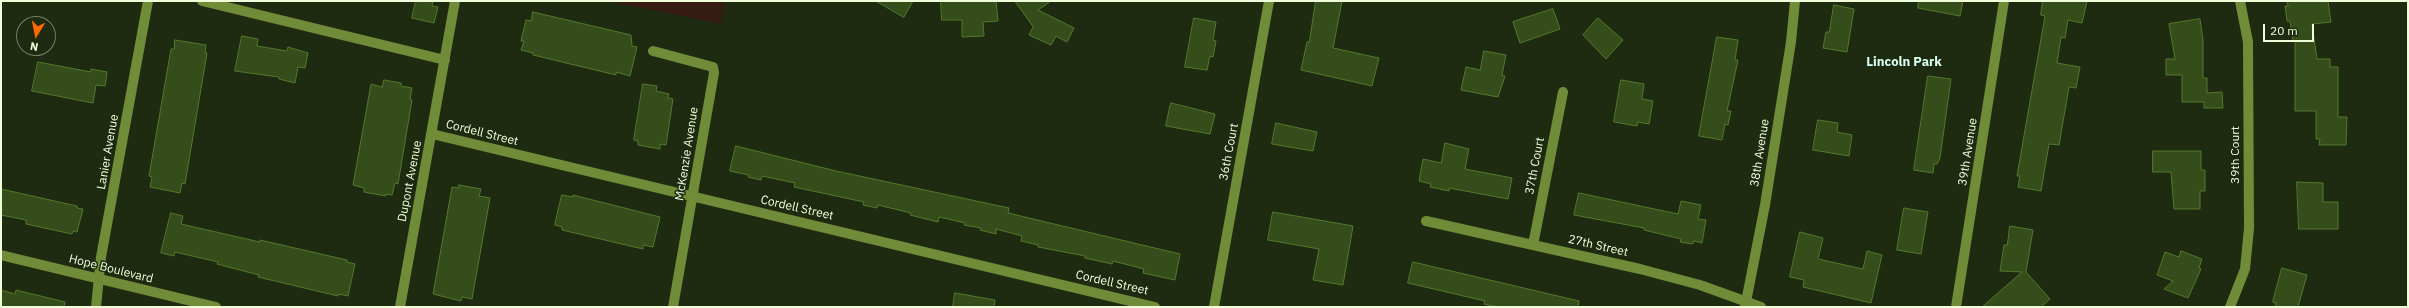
<!DOCTYPE html>
<style>
body{margin:0}
#map{position:relative;width:2409px;height:308px;overflow:hidden;background:#1e2b10;font-family:"IBM Plex Sans",sans-serif}
canvas{display:block}
.frame{position:absolute;inset:0;border:2px solid #f0ffda;pointer-events:none}
.north{position:absolute;left:16px;top:16px;width:40px;height:40px;box-sizing:border-box;background:#1e2b10;border:1px solid #728061;border-radius:50%;rotate:190deg;font-size:11px;font-weight:700;line-height:16px;text-align:center;color:#f0ffda}
.north::after{content:'';display:block;margin:auto;width:14px;height:18px;background:#ff6806;clip-path:polygon(50% 0,100% 100%,50% 72%,0 100%)}
.scale{position:absolute;left:2263px;top:24px;width:51px;height:18px;box-sizing:border-box;border:2px solid #f0ffda;border-top:0;padding-left:5px;font-size:12px;line-height:14px;white-space:nowrap;color:#f0ffda;-webkit-text-stroke:3px #1e2b10;paint-order:stroke}
</style>
<div id="map">
<canvas width="2409" height="308"></canvas>
<div class="frame"></div>
<div class="north">N</div>
<div class="scale">20 m</div>
</div>
<script>
const g = document.querySelector('canvas').getContext('2d');
g.lineJoin = 'round';
function fill(path, color) { g.fillStyle = color; g.fill(path, 'evenodd'); }
function trace(path, color, width, dash) { g.strokeStyle = color; g.lineWidth = width; g.lineCap = dash ? 'butt' : 'round'; g.setLineDash(dash || []); g.stroke(path); }
function drawText(font, color, halo, rows, align = 'center') {
  g.font = font + ' "IBM Plex Sans",sans-serif'; g.lineWidth = 3; g.setLineDash([]); g.textBaseline = 'middle'; g.strokeStyle = halo; g.fillStyle = color; for (const [text, x, y, turn = 0] of rows) {
    g.save(); g.translate(x, y); g.rotate((+turn || 0) * Math.PI / 180); g.textAlign = isNaN(turn) ? turn : align; if (halo) g.strokeText(text, 0, 0); g.fillText(text, 0, 0); g.restore();
  }
}
fill(new Path2D(`
 M608,1h117l-4,23z`), '#351b12');
const building = new Path2D(`
 M416,1h17l-1,5 6,1 -4,16 -22,-5z
 M876,1h37l-9,16z
 M941,1h55l2,20 -15,1 1,14 -22,1v-17h-20z
 M1015,1h36l-13,9 36,18 -7,14 -11,-6 -5,9 -22,-10 4,-8z
 M1316,1h26l-9,47 46,10 -7,28 -71,-16 6,-28h2z
 M1919,1h44l-3,15 -42,-8z
 M2043,1h44l-5,22 -14,-3 -3,18 -4,-1 -4,26 23,4 -4,21 -7,-1 -10,58 -10,-1 -8,47 -23,-4 2,-11h-3l28,-160 -4,-1z
 M2287,1h41l3,21 -19,2 5,35h13v8h8v50h9l-1,28h-27l1,-6h-4v-28h-21v-70h-2l-3,-20h-3l-2,-15h3z
 M1834,5l20,4 -7,43 -24,-4 3,-16h3z
 M1553,9l7,20 -40,14 -7,-21z
 M533,12l98,23 1,11 5,1 -7,29 -14,-4v3l-83,-20v-2l-12,-3 3,-9h-3l5,-21 5,1z
 M1194,18l22,4 -3,18 3,1 -3,16 -3,-1 -3,14 -22,-3z
 M1598,18l25,22 -17,19 -23,-24z
 M2200,19l3,21v38h4v15l15,-1 1,16h-19v-6h-22v-27h-16v-16h9l-6,-35z
 M242,36l16,3 -1,7 30,5 1,-4 20,6 -3,15 -7,-1 -3,16 -16,-4v-2l-44,-6z
 M1717,37l21,3 -3,20h3l-11,51h4l-3,14 -3,-1 -3,16 -23,-4z
 M175,40l31,5 -1,8h2l-22,131 -3,-1 -2,10 -30,-6 2,-10 -3,-1 22,-127h3z
 M1484,51l22,4 -4,20 3,1 -7,21 -37,-7 5,-23 14,3z
 M38,62l53,10v-3l16,3 -2,14 -9,-1 -3,18 -61,-12z
 M1928,76l23,3 -11,79 -3,6h-3l-1,9 -19,-3z
 M384,80l17,3v3l11,2 -2,11 2,1 -14,84 -3,-1 -3,12 -6,-1v2l-22,-4v-4l-11,-3 18,-101 11,3z
 M1621,80l23,4 -2,15 11,2 -4,23 -11,-2 -1,4 -23,-4z
 M643,84l14,2 -1,5 13,3 -1,4 5,1 -7,46 -6,-1v5l-22,-4v-4l-4,-1z
 M1171,103l44,11 -5,20 -44,-8z
 M1818,120l20,3 -1,9 15,3 -3,21 -36,-6z
 M1276,123l41,9 -4,19 -41,-7z
 M1445,143l24,6 -4,20 47,9 -4,21 -59,-11v3l-19,-4 1,-3 -12,-3 4,-22 18,4z
 M736,146l100,25 173,37 -1,5 172,41 -5,26 -32,-7 1,-4 -31,-8 -1,3 -27,-6v-2l-47,-9v-2l-17,-4 1,-5 -26,-7v5l-16,-4 1,-2 -17,-3 1,-2 -26,-6 -1,5 -28,-7 1,-2 -33,-8 -1,3 -14,-3 1,-3 -70,-15 1,-4 -33,-7 -1,4 -13,-3 1,-2 -19,-4z
 M2153,151h48v19h4v21h-5v18h-26l-3,-37h-18z
 M2297,182l26,1v19h15v27h-39z
 M459,185l22,4 -2,7 11,2 -18,101 -10,-2 -1,4 -28,-7 19,-107 7,1z
 M1,189l76,17v2l6,1 -6,23 -4,-1 -1,3 -46,-10v-4l-25,-5z
 M1579,193l99,21 3,-13 20,4 -3,14 8,1 -4,23 -8,-2 -1,3 -13,-2 1,-3 -37,-9v-2l-70,-13z
 M562,195l11,2v-2l87,22 -7,30 -10,-2v4l-81,-19v-3l-7,-2z
 M1904,208l24,4 -7,42 -24,-4z
 M1273,212l80,14 -10,59 -30,-5 6,-31 -51,-9z
 M171,213l12,3 -2,8 79,18v-2l87,20v2l8,2 -7,32 -10,-2v2l-80,-19 1,-2 -42,-11 1,-2 -43,-10 -1,4 -13,-3z
 M2010,226l23,4 -7,42 24,27 -9,8h-59l40,-35 -22,-1 4,-26h3z
 M1800,232l23,6 -5,21 45,10 4,-18 15,4 -11,48 -68,-16 1,-7 -14,-3z
 M2181,251l21,8 -3,9 2,1 -13,29 -24,-9 9,-8 -16,-6 8,-23 14,5z
 M1413,262l166,39 -1,6h-81l-13,-3 1,-3 -77,-18z
 M2282,268l25,7 -9,32h-23l1,-4 -3,-1z
 M1,290l14,4 1,-4 49,12 -1,5h-63z
 M955,293l40,7 -1,7h-41z`);
fill(building, '#344d1b');
trace(building, '#53792c', 1);
trace(new Path2D(`
 M202,1l243,59
 M653,51l60,16 1,6 -41,234
 M432,134l723,173
 M1426,221l214,48 60,16 61,22
 M1533,245l30,-153
 M1,255l215,52
 M96,307l5,-50 47,-256
 M400,307l55,-306
 M1214,307l55,-306
 M1745,307l20,-102 26,-163 4,-41
 M1956,307l48,-306
 M2230,307l15,-38 4,-41 -1,-186 -8,-41`), '#708c39', 10);
drawText('12px', '#f0ffda', '#1e2b10', [
 ["Cordell Street",482,133,14],
 ["Lanier Avenue",108,152,-80],
 ["36th Court",1229,152,-79],
 ["39th Avenue",1968,152,-81],
 ["38th Avenue",1760,153,-81],
 ["McKenzie Avenue",687,154,-81],
 ["39th Court",2236,155,-90],
 ["37th Court",1535,166,-79],
 ["Dupont Avenue",410,181,-79],
 ["Cordell Street",797,208,13],
 ["27th Street",1598,246,13],
 ["Hope Boulevard",111,269,14],
 ["Cordell Street",1112,283,13]
]);
drawText('bold 13px', '#dcfff3', '#1e2b10', [
 ["Lincoln Park",1904,62]
]);
</script>
